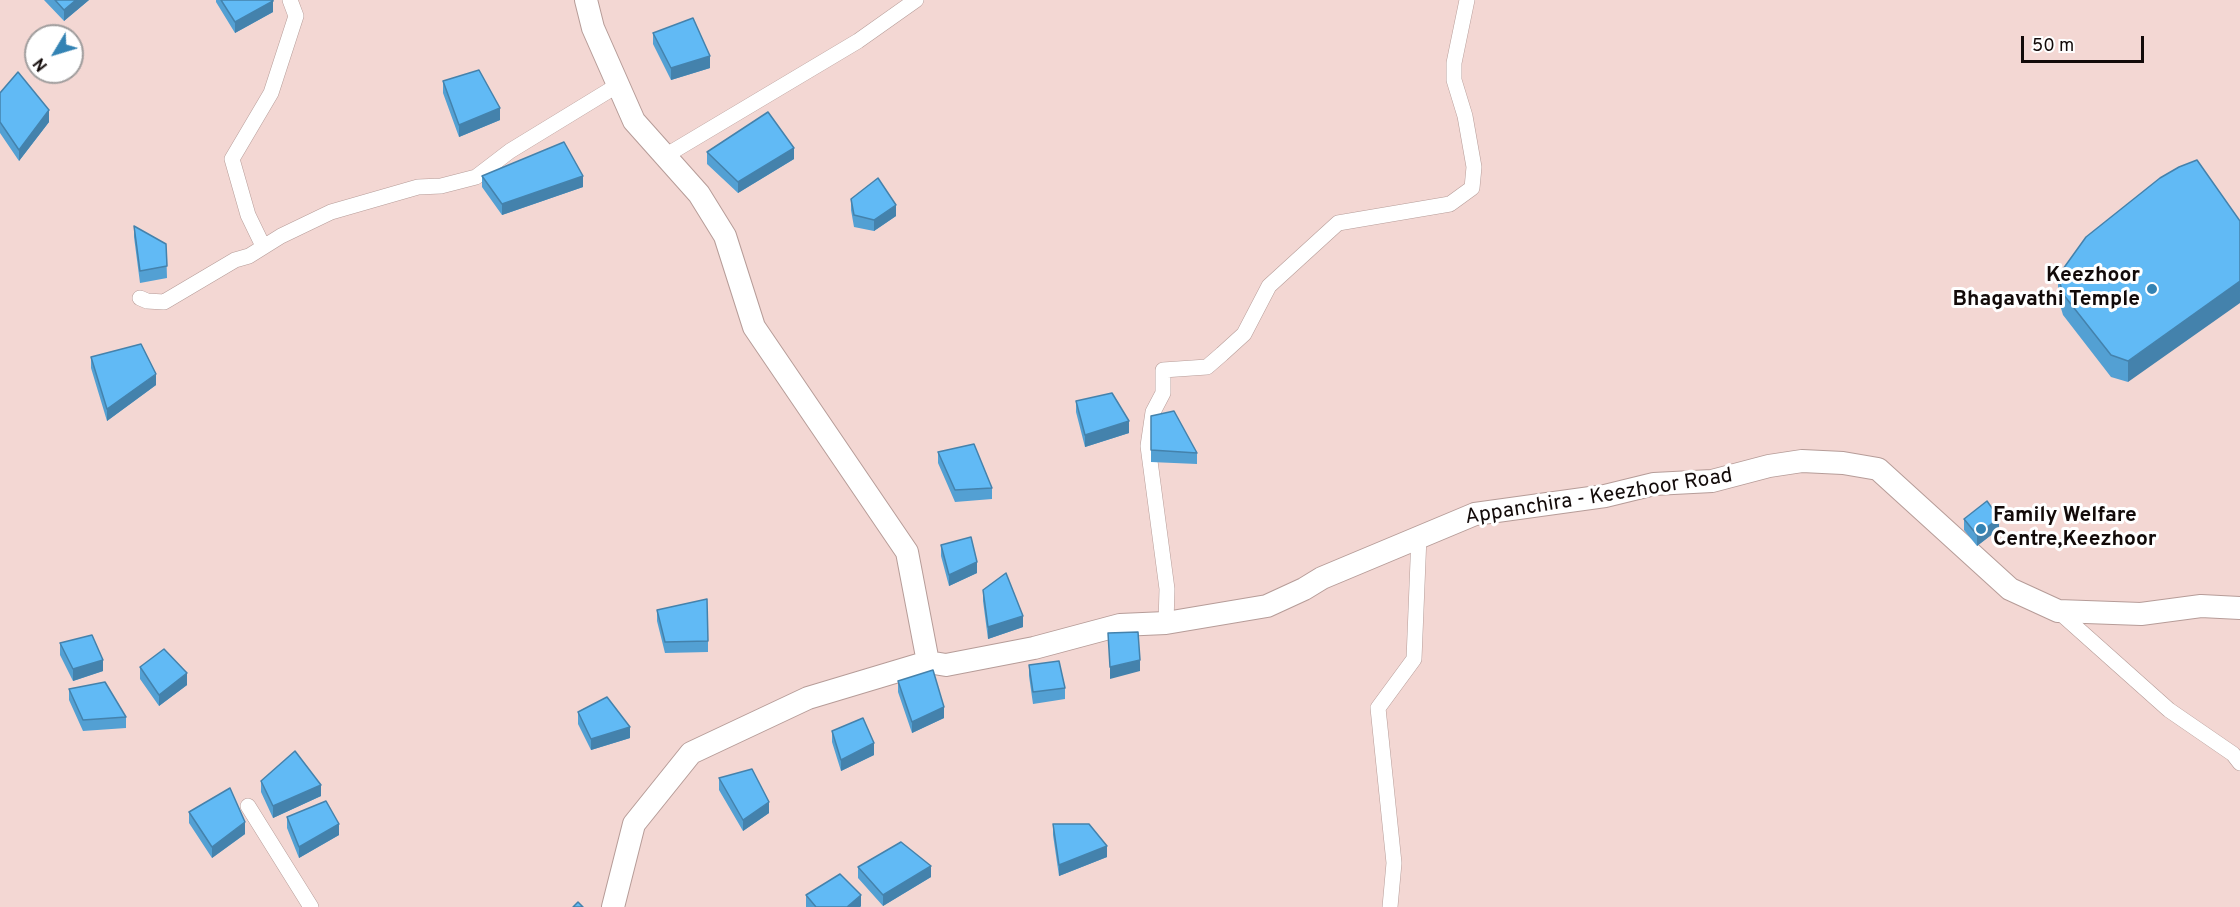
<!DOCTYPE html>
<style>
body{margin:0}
#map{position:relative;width:2240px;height:907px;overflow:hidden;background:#f3d7d3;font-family:Overpass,sans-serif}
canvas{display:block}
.north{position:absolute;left:24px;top:24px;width:60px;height:60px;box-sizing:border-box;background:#fff;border:2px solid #a09d9d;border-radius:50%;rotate:232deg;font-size:16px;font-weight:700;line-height:24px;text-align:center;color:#120a09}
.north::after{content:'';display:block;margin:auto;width:21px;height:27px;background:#3383b4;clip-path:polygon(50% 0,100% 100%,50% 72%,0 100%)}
.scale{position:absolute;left:2021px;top:36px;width:123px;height:27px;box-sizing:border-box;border:3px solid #120a09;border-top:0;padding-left:8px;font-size:18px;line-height:21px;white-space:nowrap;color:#120a09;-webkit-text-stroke:4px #fff;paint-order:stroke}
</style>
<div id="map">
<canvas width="2240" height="907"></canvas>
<div class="north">N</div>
<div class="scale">50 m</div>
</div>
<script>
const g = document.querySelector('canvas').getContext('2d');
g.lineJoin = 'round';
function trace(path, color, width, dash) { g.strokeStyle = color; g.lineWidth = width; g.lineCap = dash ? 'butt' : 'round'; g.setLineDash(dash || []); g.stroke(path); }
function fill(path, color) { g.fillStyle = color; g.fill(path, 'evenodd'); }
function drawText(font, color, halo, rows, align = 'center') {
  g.font = font + ' Overpass,sans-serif'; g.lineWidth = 6; g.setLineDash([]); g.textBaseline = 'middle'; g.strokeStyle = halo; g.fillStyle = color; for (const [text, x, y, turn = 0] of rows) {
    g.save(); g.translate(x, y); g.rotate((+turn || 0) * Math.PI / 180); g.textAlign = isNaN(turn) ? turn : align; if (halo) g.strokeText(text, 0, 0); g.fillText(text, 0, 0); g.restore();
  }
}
const street = new Path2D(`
 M665,156l193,-115 58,-41
 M263,246l-15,-31 -16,-56 39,-66 25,-77 -6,-16
 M140,298l7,3 17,1 71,-42 14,-4 32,-20 50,-24 87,-25 23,-1 35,-9 34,-26 108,-66
 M2058,611l111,99 64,44 7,9
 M1166,623l1,-34 -19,-143 5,-34 10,-19v-23l44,-3 15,-13 22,-20 25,-48 69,-63 112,-19 22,-16 2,-21 -9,-51 -11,-36v-17l13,-63
 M248,806l63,101
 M1390,907l4,-44 -16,-155 36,-49 5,-123`);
const secondary = new Path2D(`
 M586,0l7,28 41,93 65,73 26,42 29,91 153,225 21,110
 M613,907l21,-83 57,-71 117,-55 120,-36 18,3 88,-17 86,-23 46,-2 101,-17 37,-17 18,-11 153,-64 130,-18 49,-12 58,-3 57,-15 33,-5 41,2 35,6 132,120 48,22 83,3 60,-8 39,2`);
trace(street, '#b69c98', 16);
trace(secondary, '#b69c98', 24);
trace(street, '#fff', 15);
trace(secondary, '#fff', 22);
fill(new Path2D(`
 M44,0h45l-25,21z
 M216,0h57v12l-38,21 -19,-31z
 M653,33l57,35 -39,12 -18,-36z
 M443,81l57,39 -41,17 -16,-44z
 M0,93l49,29 -30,39 -19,-28z
 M707,152l87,7 -56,34 -31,-29z
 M2179,167l-51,215 -17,-5 -48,-62 -5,-17v-22z
 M482,176l101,11 -81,28 -20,-28z
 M851,199l45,17 -22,15 -20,-4 -3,-17z
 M134,226l32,18 1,34 -27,5 -6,-46z
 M91,357l65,28 -49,36 -16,-53z
 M1076,401l53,32 -44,14 -9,-35z
 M1151,416l46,37v11l-46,-2z
 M938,452l54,36v11l-37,3 -17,-39z
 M1964,519l35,10 -22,17 -13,-16z
 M941,545l36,28 -28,13 -8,-30z
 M983,590l40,37 -35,12 -5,-38z
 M657,610l51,31v11l-43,1 -8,-32z
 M60,643l43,28 -30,10 -13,-26z
 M1029,665l36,23v11l-32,5 -4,-28z
 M140,667l47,18 -28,21 -19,-27z
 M898,681l46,37 -32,15 -14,-41z
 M69,689l57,28v11l-43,3 -14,-31z
 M578,712l52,26 -39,12 -13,-26z
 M832,731l42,24 -33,16 -9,-29z
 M719,778l50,35 -26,18 -24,-41z
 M261,781l60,15 -48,22 -12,-26z
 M189,812l56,22 -33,24 -23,-35z
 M287,817l52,18 -40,23 -12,-30z
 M1053,824l54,33 -48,19 -6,-41z
 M858,867l73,10 -48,29 -25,-28z
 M806,895l55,11 -1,1h-54z`), '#53a0d3');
fill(new Path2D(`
 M76,0h13l-25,21v-11z
 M273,1v11l-38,21v-11z
 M710,56v12l-39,12v-12z
 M500,108v12l-41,17v-12z
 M49,110v12l-30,39v-11z
 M794,148v11l-56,34v-11z
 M583,176v11l-81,28v-11z
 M896,205v11l-22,15v-11z
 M2240,281v22l-112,79v-21z
 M156,374v11l-49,36v-12z
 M1129,421v12l-44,14v-12z
 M1999,518v11l-22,17v-11z
 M977,562v11l-28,13v-11z
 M1023,616v11l-35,12v-12z
 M103,660v11l-30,10v-12z
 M1140,660v11l-30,8v-12z
 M187,673v12l-28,21v-11z
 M944,707v11l-32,15v-11z
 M630,727v11l-39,12v-11z
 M874,743v12l-33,16v-11z
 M321,785v11l-48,22v-12z
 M769,802v11l-26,18v-11z
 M245,822v12l-33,24v-11z
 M339,824v11l-40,23v-11z
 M1107,846v11l-48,19v-11z
 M931,866v11l-48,29v-11z
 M861,895v11l-1,1h-13z`), '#4482ac');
const building = new Path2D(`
 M55,0h21l-12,10z
 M221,0h52v1l-38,21z
 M693,18l17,38 -39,12 -18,-35z
 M479,70l21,38 -41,17 -16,-44z
 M18,72l31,38 -30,40 -19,-28v-29z
 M768,112l26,36 -56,34 -31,-30z
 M564,142l19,34 -81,28 -20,-28z
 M2197,160l43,61v60l-112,80 -17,-6 -48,-61 -5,-18 28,-39 74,-59 19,-11z
 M878,178l18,27 -22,15 -20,-5 -3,-16z
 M134,226l32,18 1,22 -27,5z
 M141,344l15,30 -49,35 -16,-52z
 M1112,393l17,28 -44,14 -9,-34z
 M1174,411l23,42 -46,-3v-34z
 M974,444l18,44 -37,2 -17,-38z
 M1987,501l12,17 -22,17 -13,-16z
 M971,537l6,25 -28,13 -8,-30z
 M1006,573l17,43 -35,11 -5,-37z
 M707,599l1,42 -43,1 -8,-32z
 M1138,632l2,28 -30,7 -2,-34z
 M92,635l11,25 -30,9 -13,-26z
 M164,649l23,24 -28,22 -19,-28z
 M1059,661l6,27 -32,4 -4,-27z
 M933,670l11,37 -32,15 -14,-41z
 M105,682l21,35 -43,3 -14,-31z
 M607,697l23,30 -39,12 -13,-27z
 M863,718l11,25 -33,17 -9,-29z
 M295,751l26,34 -48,21 -12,-25z
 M752,769l17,33 -26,18 -24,-42z
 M230,788l15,34 -33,25 -23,-35z
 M326,801l13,23 -40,23 -12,-30z
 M1053,824h36l18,22 -48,19z
 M901,842l30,24 -48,29 -25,-28z
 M840,874l21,21 -14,12h-31l-10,-12z
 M578,902l5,5h-10z`);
fill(building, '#61baf5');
trace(building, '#4482ac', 1.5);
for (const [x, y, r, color] of [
 [2152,289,6,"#3383b4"],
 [1981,529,6,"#3383b4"]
]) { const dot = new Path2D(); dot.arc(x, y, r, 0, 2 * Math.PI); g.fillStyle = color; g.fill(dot); trace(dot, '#fff', 2); }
drawText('bold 21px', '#120a09', '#fff', [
 ["Keezhoor",2140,277],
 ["Bhagavathi Temple",2140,301],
 ["Family Welfare",1993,517,"left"],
 ["Centre,Keezhoor",1993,541,"left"]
], 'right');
drawText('21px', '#120a09', '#fff', [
 ["Appanchira - Keezhoor Road",1599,498,-9]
]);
</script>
